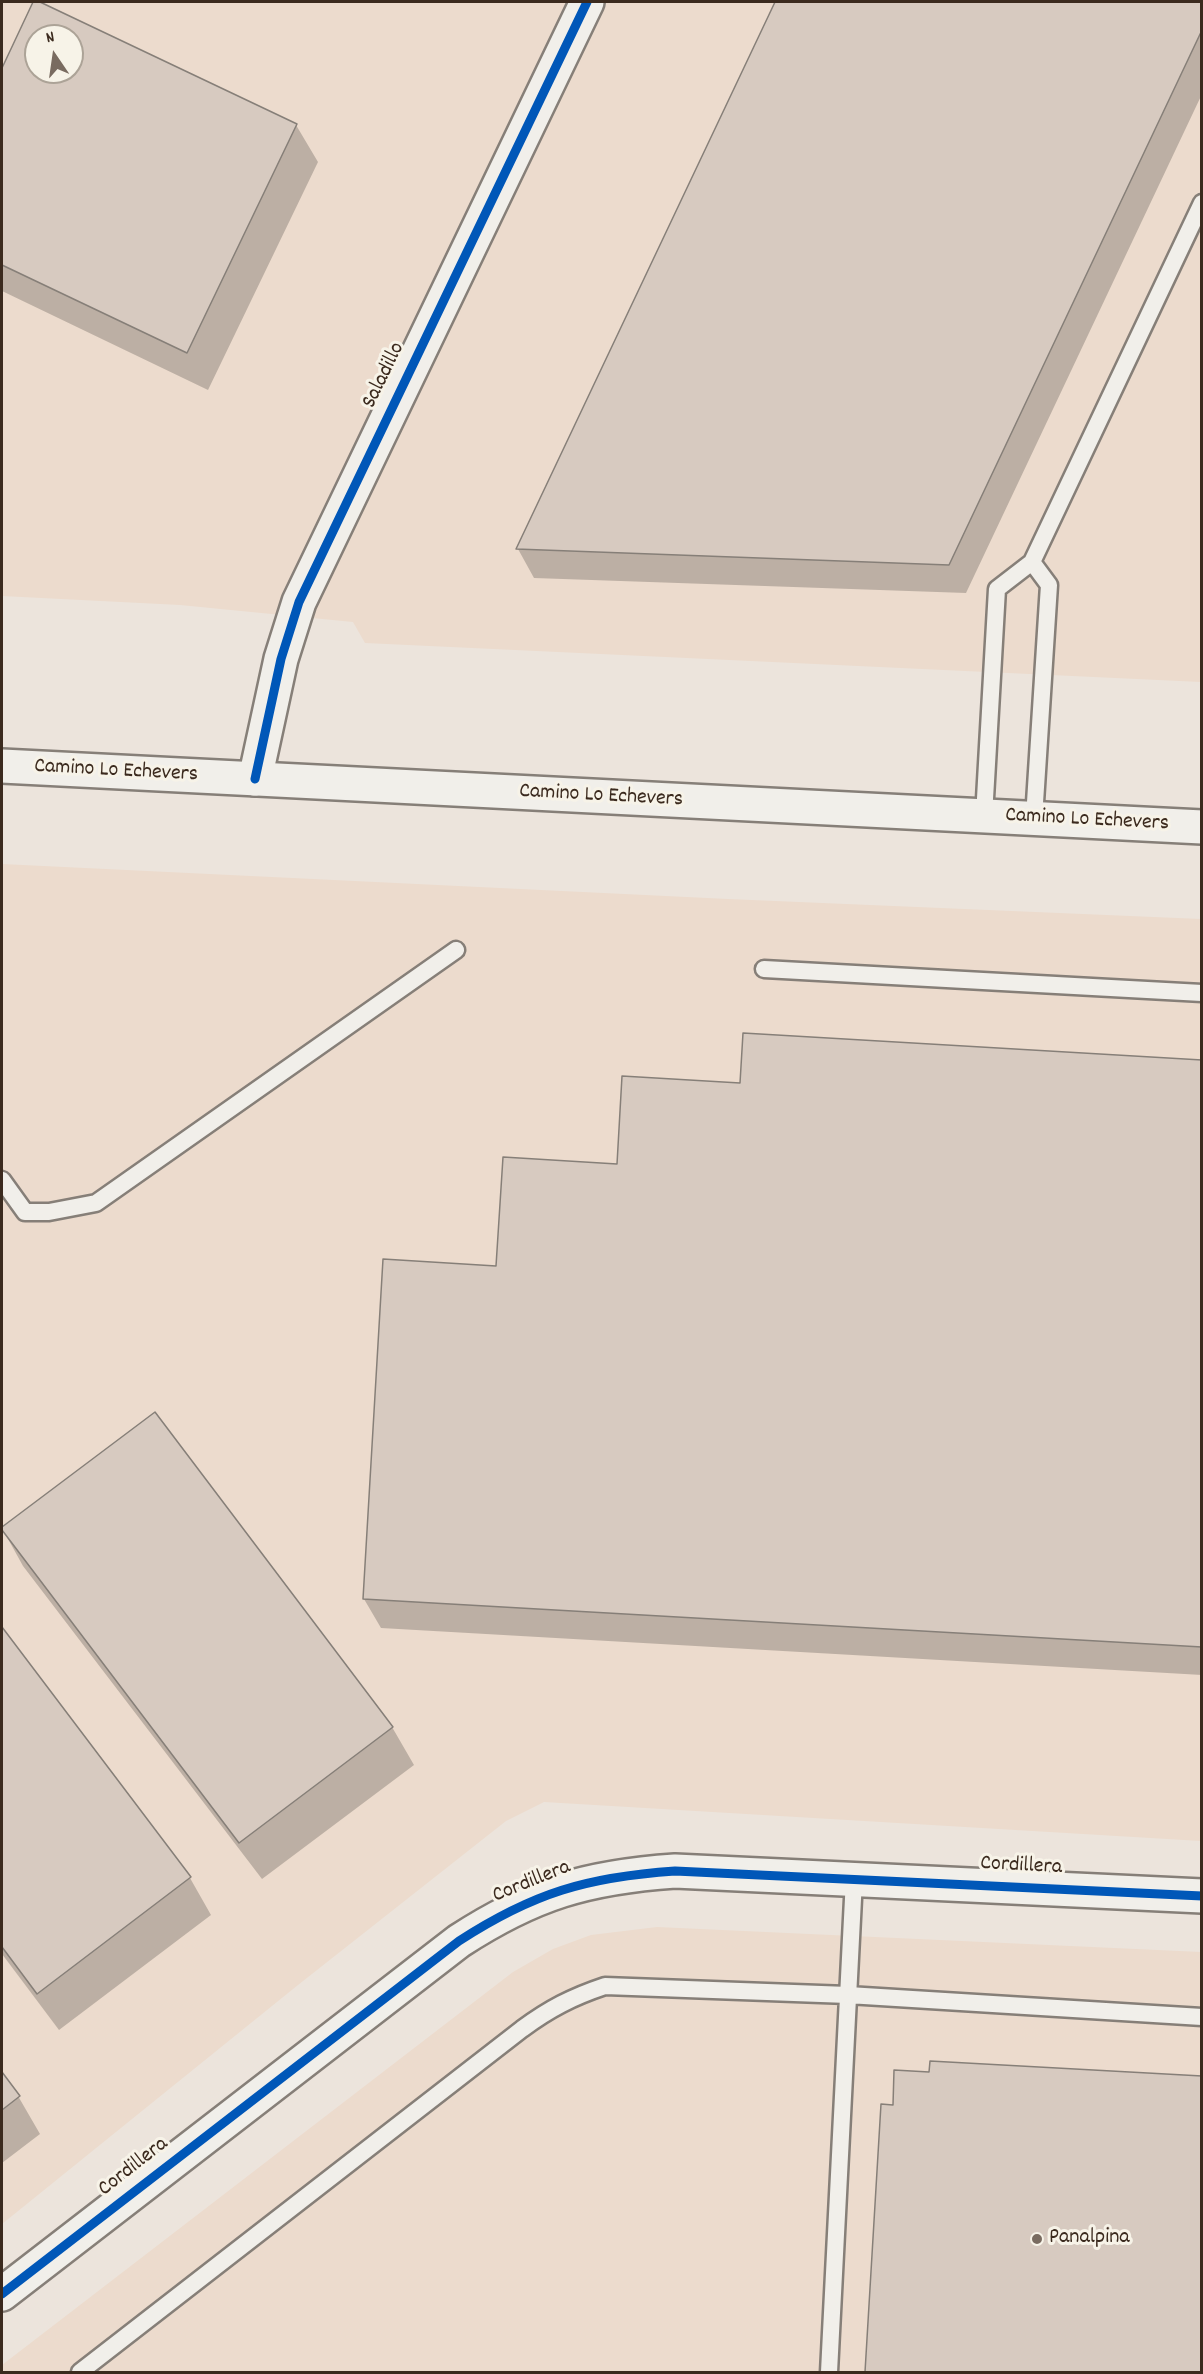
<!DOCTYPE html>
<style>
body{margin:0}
#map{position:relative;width:1203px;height:2374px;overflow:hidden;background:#ece4dc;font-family:Dekko,sans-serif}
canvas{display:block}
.frame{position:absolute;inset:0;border:3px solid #3b2a1e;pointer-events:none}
.north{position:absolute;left:24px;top:24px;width:60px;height:60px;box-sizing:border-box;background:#f7f3e8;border:2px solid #aca397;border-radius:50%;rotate:347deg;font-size:16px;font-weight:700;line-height:24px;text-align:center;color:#3b2a1e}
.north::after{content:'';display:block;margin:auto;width:21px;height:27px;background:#796b60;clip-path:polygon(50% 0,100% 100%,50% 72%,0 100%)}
</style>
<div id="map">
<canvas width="1203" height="2374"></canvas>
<div class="frame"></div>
<div class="north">N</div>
</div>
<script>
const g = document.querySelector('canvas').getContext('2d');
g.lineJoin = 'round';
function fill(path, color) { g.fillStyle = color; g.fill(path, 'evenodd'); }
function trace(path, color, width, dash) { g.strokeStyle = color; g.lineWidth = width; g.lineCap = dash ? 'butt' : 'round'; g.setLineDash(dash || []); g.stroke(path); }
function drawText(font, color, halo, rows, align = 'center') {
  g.font = font + ' Dekko,sans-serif'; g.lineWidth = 6; g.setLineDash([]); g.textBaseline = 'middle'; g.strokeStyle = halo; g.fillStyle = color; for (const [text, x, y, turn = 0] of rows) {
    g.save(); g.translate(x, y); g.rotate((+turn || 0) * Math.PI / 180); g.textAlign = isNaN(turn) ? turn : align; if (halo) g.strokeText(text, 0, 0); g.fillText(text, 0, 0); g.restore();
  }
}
fill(new Path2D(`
 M2,2h1199v680l-836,-39 -12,-21 -173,-17 -178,-9zM36,36h36v36h-36z
 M2,864l726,35 473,20v922l-657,-39 -38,19 -208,164 -296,239z
 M657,1927l544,25v420h-1199v-7l511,-393 40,-23 38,-14z`), '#ecdbcd');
fill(new Path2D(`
 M35,2l261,123 22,37 -110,228 -206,-99v-220zM36,36h36v36h-36z
 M776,2h426v92l-236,499 -432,-15 -16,-29z
 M1202,1061v614l-821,-47 -17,-29 134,-332 120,-102 124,-80z
 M154,1414l238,313 22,38 -152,114 -239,-313 -21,-38z
 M2,1630l188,248 21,37 -152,115 -57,-76z
 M2,2075l16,21 22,38 -38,29z
 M1202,2078v294h-335l16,-266z`), '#0003');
const building = new Path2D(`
 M33,2h7l257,122 -110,229 -185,-88v-197zM36,36h36v36h-36z
 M775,2h427v28l-253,535 -433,-16z
 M743,1033l459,27v587l-839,-48 20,-340 113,7 7,-109 114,7 5,-88 118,7z
 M155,1412l238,315 -154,116 -237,-313v-3z
 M2,1627l189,250 -154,117 -35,-47z
 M930,2061l272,15v296h-337l16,-268 12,1 1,-35 35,2z
 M2,2072l18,24 -18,14z`);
fill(building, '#d7cac0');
trace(building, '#867f78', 1.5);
const lane = new Path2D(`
 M1032,562l17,23 -15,233
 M984,816l13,-227 35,-27 170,-359
 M764,969l438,24
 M2,1180l23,32h24l47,-9 360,-253
 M80,2372l442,-343c27,-20 50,-32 83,-43l243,9 354,22
 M829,2372l25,-493`);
const street = new Path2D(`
 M255,779l26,-120 18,-57 288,-600
 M2,2294l457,-353c74,-48 128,-64 216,-70l527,25`);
const secondary = new Path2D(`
 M2,766l1200,61`);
trace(lane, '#867f78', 21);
trace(street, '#867f78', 38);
trace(secondary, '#867f78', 38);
trace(lane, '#f1efea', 16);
trace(street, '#f1efea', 33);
trace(secondary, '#f1efea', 33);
trace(new Path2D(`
 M255,779l26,-120 18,-57 288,-600
 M2,2294l457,-353c74,-48 128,-64 216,-70l527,25`), '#0057b8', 9);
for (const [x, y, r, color] of [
 [1037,2239,6,"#796b60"]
]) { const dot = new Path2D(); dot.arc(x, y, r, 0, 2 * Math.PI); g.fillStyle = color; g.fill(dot); trace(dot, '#f7f3e8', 2); }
drawText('22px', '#3b2a1e', '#f7f3e8', [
 ["Saladillo",385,376,-64],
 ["Camino Lo Echevers",116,772,3],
 ["Camino Lo Echevers",601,797,3],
 ["Camino Lo Echevers",1087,821,3],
 ["Cordillera",1021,1867,3],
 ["Cordillera",532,1883,-22],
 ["Cordillera",134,2168,-38]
]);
drawText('22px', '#3b2a1e', '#f7f3e8', [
 ["Panalpina",1049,2239]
], 'left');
</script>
